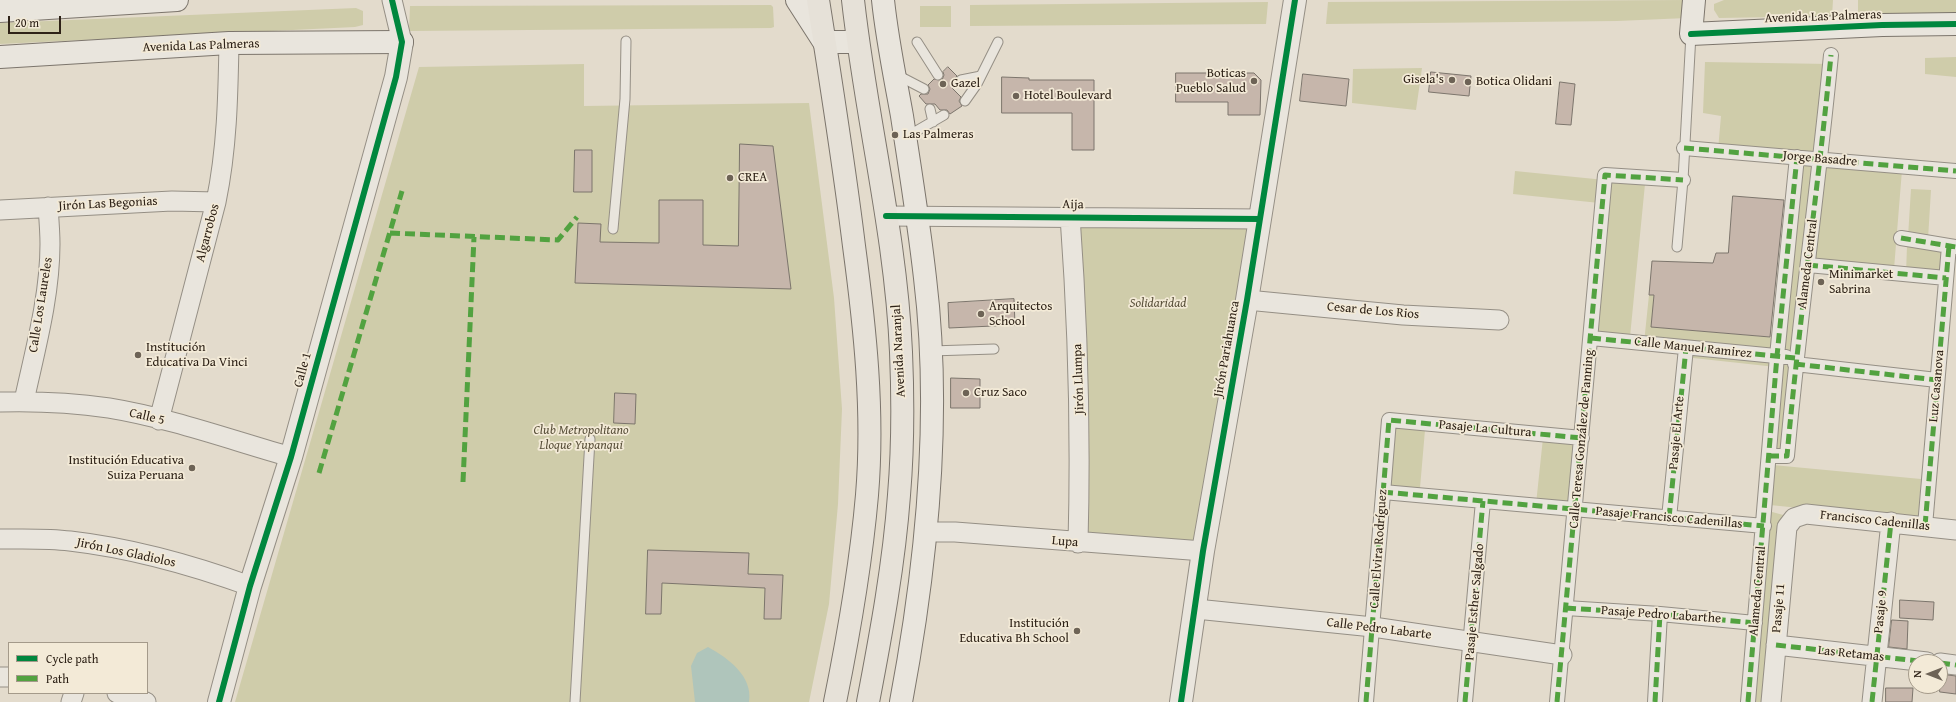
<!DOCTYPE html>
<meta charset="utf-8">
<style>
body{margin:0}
#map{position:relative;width:1956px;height:702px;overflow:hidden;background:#e3dbcc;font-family:"Gentium Book Plus",serif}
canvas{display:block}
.legend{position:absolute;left:8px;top:642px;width:140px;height:52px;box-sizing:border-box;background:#f3ead7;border:1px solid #a49a8a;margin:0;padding:5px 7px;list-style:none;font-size:12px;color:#2e2217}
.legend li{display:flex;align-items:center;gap:8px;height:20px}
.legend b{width:20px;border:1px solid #a49a8a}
.north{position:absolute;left:1908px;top:654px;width:40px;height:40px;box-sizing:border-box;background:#f3ead7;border:1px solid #a49a8a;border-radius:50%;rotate:270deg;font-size:11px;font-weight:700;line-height:16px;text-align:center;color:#2e2217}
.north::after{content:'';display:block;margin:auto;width:14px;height:18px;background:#6d6356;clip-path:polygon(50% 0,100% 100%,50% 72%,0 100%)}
.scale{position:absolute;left:8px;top:16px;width:53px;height:18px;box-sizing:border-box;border:2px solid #2e2217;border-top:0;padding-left:5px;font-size:12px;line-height:14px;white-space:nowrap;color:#2e2217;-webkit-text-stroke:3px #f3ead7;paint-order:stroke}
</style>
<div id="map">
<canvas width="1956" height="702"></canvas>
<ul class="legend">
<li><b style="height:5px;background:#00873e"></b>Cycle path</li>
<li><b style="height:5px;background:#52a240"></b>Path</li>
</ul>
<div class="north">N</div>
<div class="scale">20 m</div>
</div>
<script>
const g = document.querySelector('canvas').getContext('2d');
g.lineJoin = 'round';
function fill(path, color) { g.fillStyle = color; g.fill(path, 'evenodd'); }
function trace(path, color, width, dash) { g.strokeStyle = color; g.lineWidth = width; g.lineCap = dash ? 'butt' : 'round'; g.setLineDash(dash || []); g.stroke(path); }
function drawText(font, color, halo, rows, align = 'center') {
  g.font = font + ' "Gentium Book Plus",serif'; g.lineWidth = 3.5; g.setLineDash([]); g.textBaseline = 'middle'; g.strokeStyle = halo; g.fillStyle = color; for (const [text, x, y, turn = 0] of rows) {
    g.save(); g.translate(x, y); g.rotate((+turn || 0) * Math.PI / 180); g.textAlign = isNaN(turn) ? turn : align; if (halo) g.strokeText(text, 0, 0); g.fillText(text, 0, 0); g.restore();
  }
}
fill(new Path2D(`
 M1687,0v18l-70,3 -291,3 2,-22z
 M1724,0h109l-1,16 -113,2 -5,-8v-6z
 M1858,0h98v16l-98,1z
 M1268,2l-2,22 -296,2v-21z
 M771,5l2,2 1,20 -3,1 -362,3 1,-25z
 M920,6h31v21h-31z
 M356,8l7,3v14l-8,2 -355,17v-21z
 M1956,57v20l-31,-3v-16z
 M1705,62l125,2 -43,392h-18l7,-89 -92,-10 2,-9 -42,-5 5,-48h5l-2,32 127,11 18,-181 -79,-7 3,-34 -18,-3z
 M584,64v42l225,-3 25,195 8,111 -4,95 -9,100 -20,98h-574l184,-635z
 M1422,68l-6,42 -64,-7 1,-34z
 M1824,164l78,6 -8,99 -80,-9z
 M1515,171l130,13 -16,163 -34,-3 14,-140 -96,-10z
 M1911,189l20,1 -3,49 -20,-2z
 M1249,226l-54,317 -111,-9 -5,-307z
 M1907,246l41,4 -2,28 -40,-4z
 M1395,428l30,2 -5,58 -30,-2z
 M1543,438l34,3 -8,66 -33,-3z
 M1773,465l148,14 -3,41 -148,-15z
 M1765,510l29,8 -23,184h-23z`), '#cfccaa');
fill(new Path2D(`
 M708,647c20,11 45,29 41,55h-54l-4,-36 6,-13z`), '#afc5bb');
const building = new Path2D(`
 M948,67l9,9 -2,2 2,6 -5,4 9,9 -2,4 3,5 -12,8 -3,-4h-7l-5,-6h-9l-7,-8 2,-2h7l2,-5 -2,-4 6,-6 8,1 2,-5 -1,-3z
 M1431,72l40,4 -2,20 -40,-4z
 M1176,73h78l7,7 -1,35h-32v-13h-52z
 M1303,74l46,5 -3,27 -46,-5z
 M1002,77l27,1v2h65v70h-22v-37h-70z
 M1560,82l15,2 -4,41 -15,-1z
 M740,144l33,2 18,143 -216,-6 3,-60 23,1 -1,18 59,1v-43h44v45l35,1z
 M575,150h17v42h-18z
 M1733,196l51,4 -14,137 -119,-10 3,-32h-5l3,-34 61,2 3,-10h12z
 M1014,299l1,26 -66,3 -1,-25z
 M951,378l29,1v29h-29z
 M615,393l21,1 -1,30 -21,-1z
 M648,550l101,3 -1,21 35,1 -2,44h-17l1,-31 -103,-5 -1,31h-15z
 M1900,600l34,2 -1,18 -33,-2z
 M1892,620l16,1 -1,28 -18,-2z
 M1940,674l16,2v18l-16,-2z
 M1886,688h27l-1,14h-26z`);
fill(building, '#c6b6ab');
trace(building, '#7c756c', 1);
const service = new Path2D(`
 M917,42l21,33
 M897,75l27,14
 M961,80l20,-4
 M965,101l12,-17 21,-42
 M930,109l3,13
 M906,137l38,-22
 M613,229l12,-130 1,-58
 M1677,247l6,-67 8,-146
 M931,351l63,-2
 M575,702l15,-263`);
const pedestrian = new Path2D(`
 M1684,148l272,23
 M1901,238l55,9
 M1808,265l138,13
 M1591,338l195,19
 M1795,364l142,16
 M1769,456h18c12,-134 31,-267 44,-401
 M1383,492l381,34
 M1669,518l17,-170
 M1925,526l24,-280
 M1566,608l94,6 95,9
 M1366,702l23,-282 193,18
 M1465,702l18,-201
 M1557,702l48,-527 78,5
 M1655,702l5,-88
 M1748,702l29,-346 20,-199`);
const minor = new Path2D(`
 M392,0l10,42
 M0,210l172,-9 44,1
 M886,216l374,3
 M1070,216c8,110 11,217 8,327
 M1247,300l156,15 96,5
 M24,401c11,-51 26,-104 26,-157 0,-12 -1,-24 -2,-37
 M0,402c36,-1 74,1 109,6 61,10 122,32 182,49
 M159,420l57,-218c11,-53 12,-105 13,-159
 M927,532h28l248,19
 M0,539c23,0 47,-1 70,2 61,7 122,24 180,45
 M1196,609l177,18 189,28
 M1776,645l151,17
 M1940,663l16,2
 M0,677h9
 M117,693l29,9
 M71,702l3,-9
 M1771,702l16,-175 7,-9 12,-4 150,16
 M1872,702l19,-180`);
const tertiary = new Path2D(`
 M219,702l31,-116 41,-129 105,-380 6,-35
 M1181,702l22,-151 44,-251 48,-300`);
const secondary = new Path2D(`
 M797,0l27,42h34
 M883,0c4,39 12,77 19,116 8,53 17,108 23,162 17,140 2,286 -24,424
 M1694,0l-3,34 191,-9 74,-1
 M0,11l177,-11
 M0,57l229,-14 173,-1`);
const trunk = new Path2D(`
 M818,0c13,82 26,164 36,246 11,82 20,166 13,249 -6,69 -18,138 -32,207
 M853,0c13,118 43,234 48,352 2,47 2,96 -2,143 -5,69 -18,139 -31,207`);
trace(service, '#958f85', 11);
trace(pedestrian, '#958f85', 16);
trace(minor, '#958f85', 21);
trace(tertiary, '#958f85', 24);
trace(secondary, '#7c756c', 24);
trace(trunk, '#7c756c', 24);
trace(service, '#e9e5dd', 9);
trace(pedestrian, '#e9e5dd', 14);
trace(minor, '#e9e5dd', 19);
trace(tertiary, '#e9e5dd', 22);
trace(secondary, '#e9e5dd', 22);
trace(trunk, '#e6e1d8', 22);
trace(new Path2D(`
 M1684,148l272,23
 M390,233l168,7 19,-23
 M1901,238l55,9
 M1808,265l138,13
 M1591,338l205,20
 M1795,364l142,16
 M1769,456h18c12,-134 31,-267 44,-401
 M319,473l83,-282
 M463,482l11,-245
 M1383,492l381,34
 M1669,518l17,-170
 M1925,526l24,-280
 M1566,608l94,6 95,9
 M1776,645l151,17
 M1940,663l16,2
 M1366,702l23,-282 193,18
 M1465,702l18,-201
 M1557,702l48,-527 78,5
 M1655,702l5,-88
 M1748,702l29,-346 20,-199
 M1872,702l19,-180`), '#52a240', 5, [10, 5]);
trace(new Path2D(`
 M1691,34l191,-9 74,-1
 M886,216l374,3
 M219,702l31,-116 41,-129 105,-380 6,-35 -10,-42
 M1181,702l22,-151 44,-251 48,-300`), '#00873e', 6);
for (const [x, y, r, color] of [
 [1452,80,4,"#6d6356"],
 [1254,81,4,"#6d6356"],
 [1468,82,4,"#6d6356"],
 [943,84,4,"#6d6356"],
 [1016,96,4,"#6d6356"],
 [895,135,4,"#6d6356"],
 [730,178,4,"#6d6356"],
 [1821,282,4,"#6d6356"],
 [981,314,4,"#6d6356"],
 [138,355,4,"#6d6356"],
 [966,393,4,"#6d6356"],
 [192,468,4,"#6d6356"],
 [1077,631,4,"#6d6356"]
]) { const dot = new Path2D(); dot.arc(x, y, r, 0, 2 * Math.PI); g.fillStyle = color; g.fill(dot); trace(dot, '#f3ead7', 1.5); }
drawText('13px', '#2e2217', '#f3ead7', [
 ["Avenida Las Palmeras",1823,17,-2],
 ["Avenida Las Palmeras",201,46,-2],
 ["Jorge Basadre",1820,159,5],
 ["Jirón Las Begonias",108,204,-3],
 ["Aija",1073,205,1],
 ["Algarrobos",208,233,-75],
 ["Alameda Central",1808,264,-83],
 ["Calle Los Laureles",41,305,-81],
 ["Cesar de Los Rios",1373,311,5],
 ["Calle Manuel Ramirez",1693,348,6],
 ["Jirón Pariahuanca",1227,349,-80],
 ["Avenida Naranjal",899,351,-93],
 ["Calle 1",303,370,-75],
 ["Jirón Llumpa",1079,379,-92],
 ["Luz Casanova",1937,386,-85],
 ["Calle 5",147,417,13],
 ["Pasaje La Cultura",1485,429,5],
 ["Pasaje El Arte",1677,433,-85],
 ["Calle Teresa González de Fanning",1582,439,-85],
 ["Pasaje Francisco Cadenillas",1669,518,5],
 ["Francisco Cadenillas",1875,521,6],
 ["Lupa",1065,542,5],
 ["Calle Elvira Rodríguez",1379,549,-86],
 ["Jirón Los Gladiolos",126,553,12],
 ["Alameda Central",1758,591,-85],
 ["Pasaje Esther Salgado",1475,602,-85],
 ["Pasaje 11",1779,608,-85],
 ["Pasaje 9",1881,612,-84],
 ["Pasaje Pedro Labarthe",1661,615,4],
 ["Calle Pedro Labarte",1379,629,7],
 ["Las Retamas",1851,654,6]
]);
drawText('13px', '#2e2217', '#f3ead7', [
 ["Boticas",1246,74,"right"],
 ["Pueblo Salud",1246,89,"right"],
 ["Gisela's",1444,80,"right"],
 ["Botica Olidani",1476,82],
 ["Gazel",951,84],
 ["Hotel Boulevard",1024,96],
 ["Las Palmeras",903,135],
 ["CREA",738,178],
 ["Minimarket",1829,275],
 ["Sabrina",1829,290],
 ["Arquitectos",989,307],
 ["School",989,322],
 ["Institución",146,348],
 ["Educativa Da Vinci",146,363],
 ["Cruz Saco",974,393],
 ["Institución Educativa",184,461,"right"],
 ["Suiza Peruana",184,476,"right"],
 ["Institución",1069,624,"right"],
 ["Educativa Bh School",1069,639,"right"]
], 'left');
drawText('italic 13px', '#5a513b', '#f3ead7', [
 ["Solidaridad",1158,304],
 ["Club Metropolitano",581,431],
 ["Lloque Yupanqui",581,446]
]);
</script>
